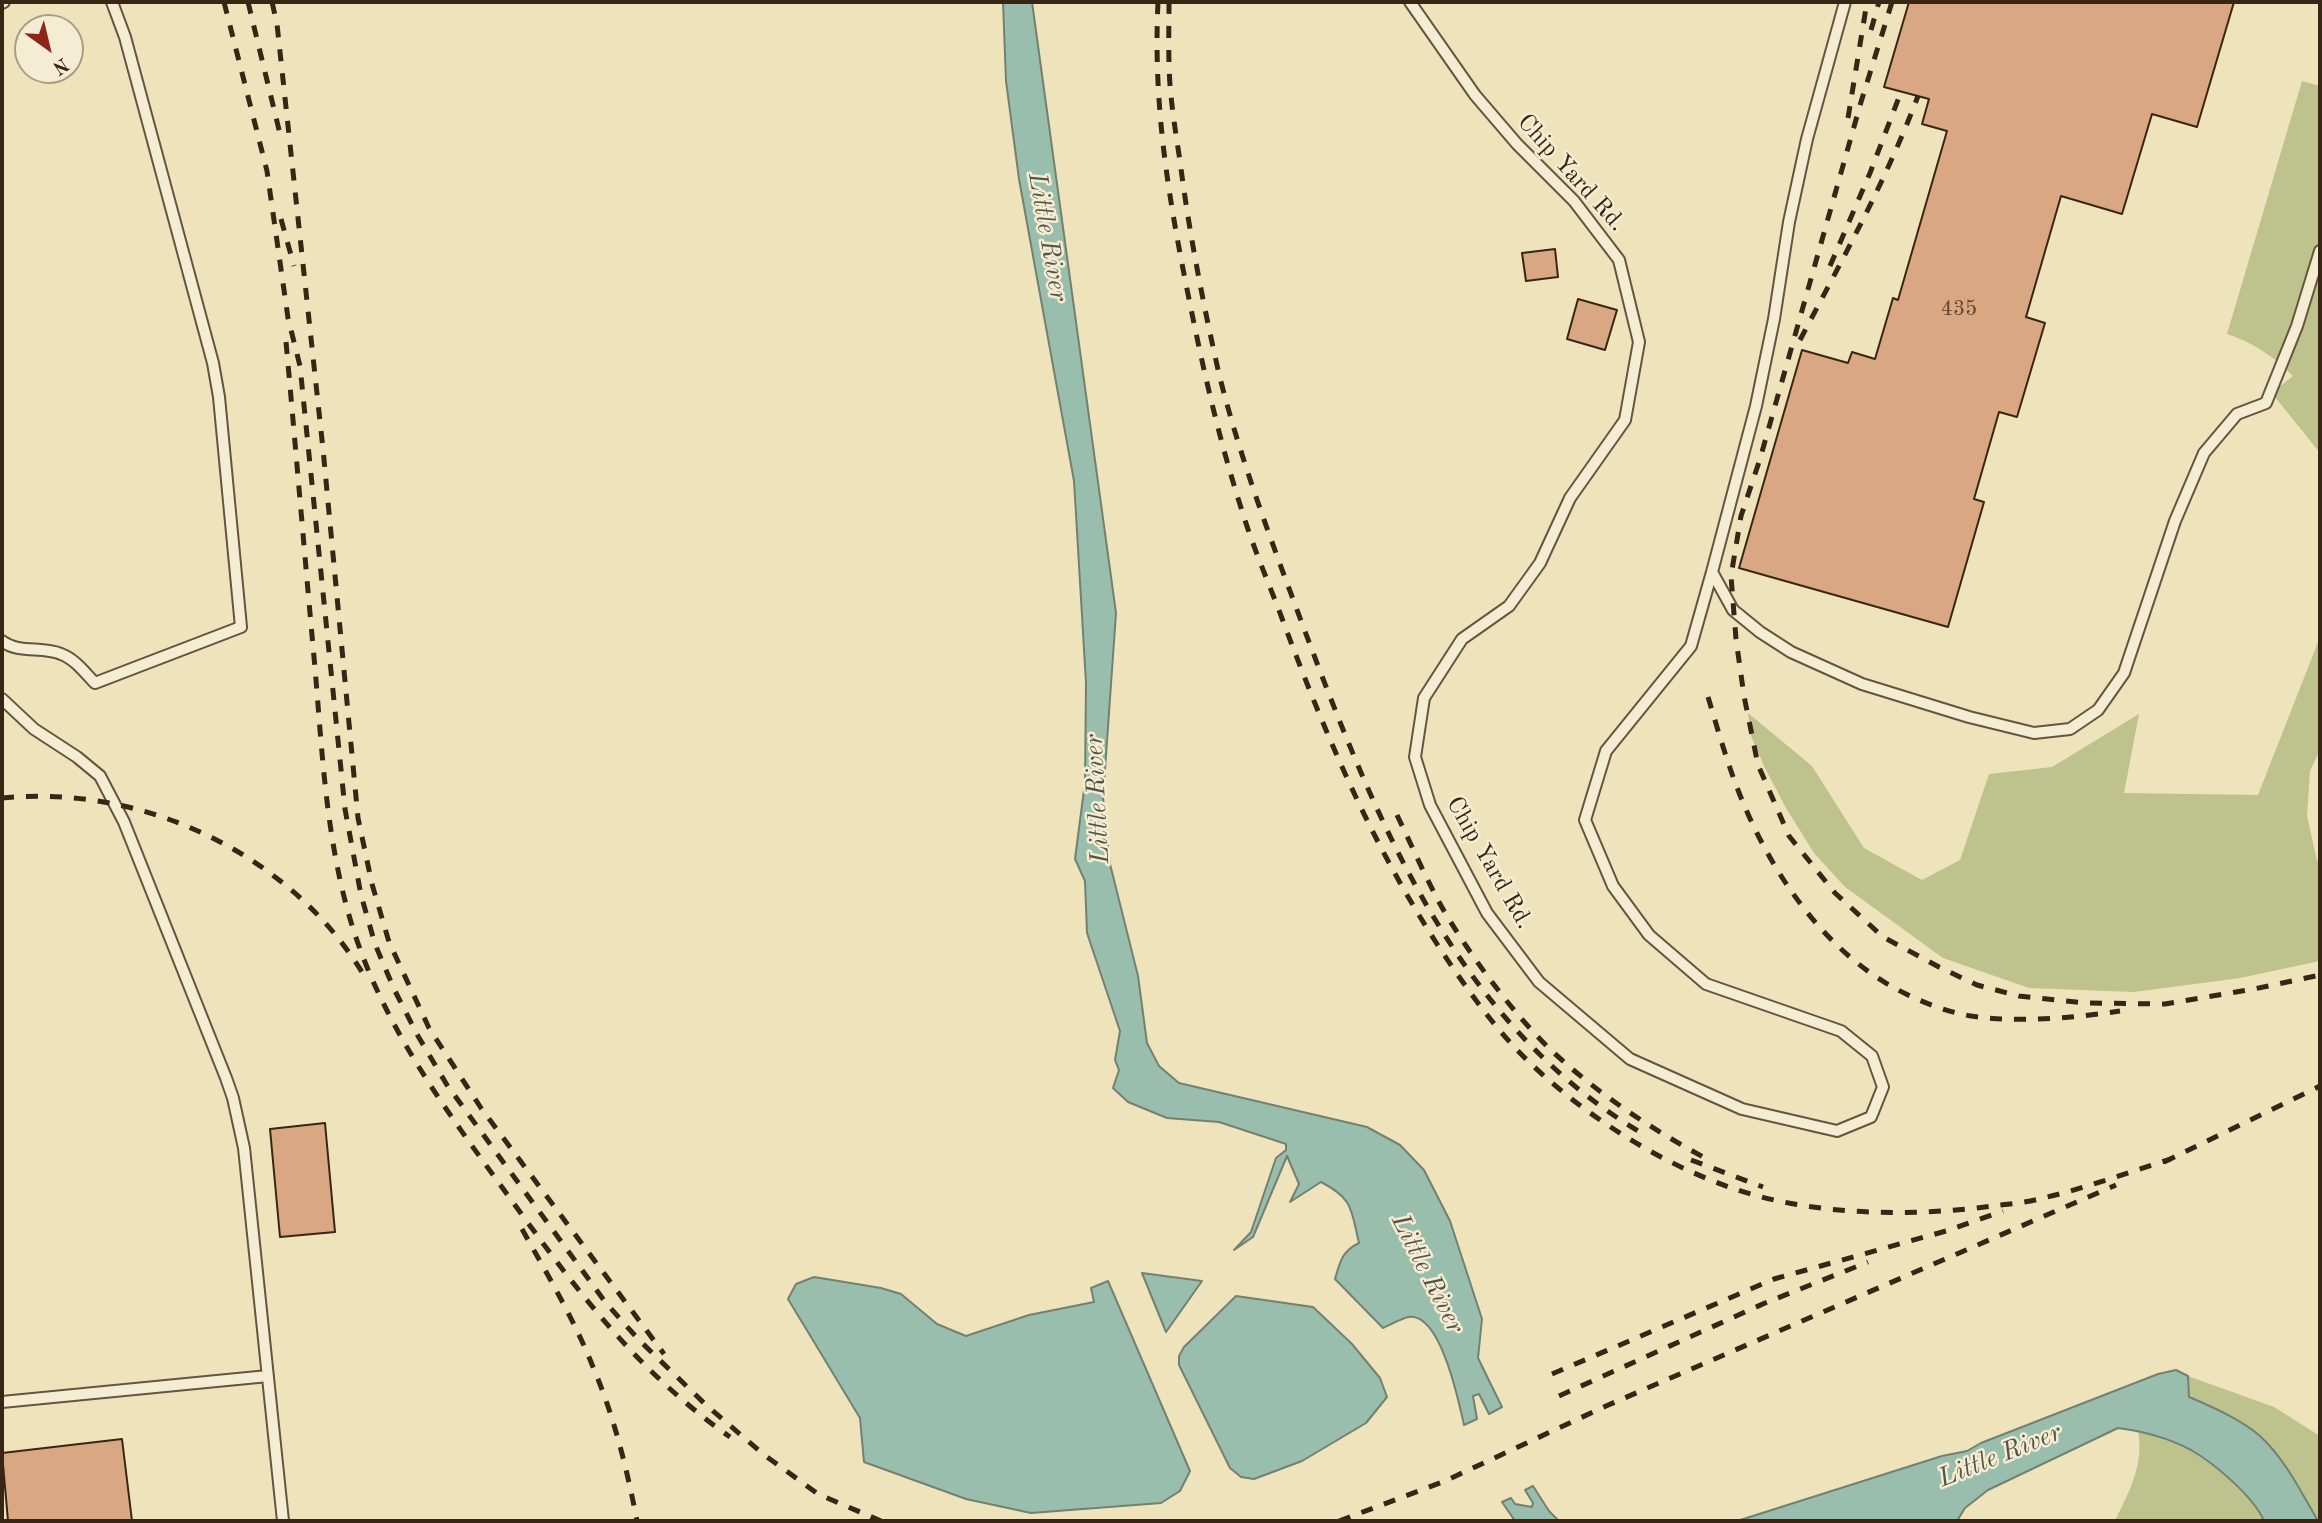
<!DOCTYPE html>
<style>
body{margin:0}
#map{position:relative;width:2322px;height:1523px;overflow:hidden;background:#efe3bc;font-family:"Old Standard TT",serif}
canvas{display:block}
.frame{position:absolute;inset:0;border:4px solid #382515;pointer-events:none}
.north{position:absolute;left:14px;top:14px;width:70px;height:70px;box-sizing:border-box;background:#f5edd3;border:2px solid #a99d87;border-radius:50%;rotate:146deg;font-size:19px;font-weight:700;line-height:28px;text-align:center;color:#382515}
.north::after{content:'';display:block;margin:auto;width:24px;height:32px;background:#8f2418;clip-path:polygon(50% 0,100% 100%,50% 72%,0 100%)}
</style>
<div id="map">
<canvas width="2322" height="1523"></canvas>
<div class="frame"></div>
<div class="north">N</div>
</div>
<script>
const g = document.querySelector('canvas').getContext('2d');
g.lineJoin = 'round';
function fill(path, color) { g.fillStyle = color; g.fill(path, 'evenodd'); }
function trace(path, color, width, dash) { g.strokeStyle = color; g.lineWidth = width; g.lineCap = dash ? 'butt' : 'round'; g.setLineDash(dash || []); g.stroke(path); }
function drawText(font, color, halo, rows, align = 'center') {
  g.font = font + ' "Old Standard TT",serif'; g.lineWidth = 5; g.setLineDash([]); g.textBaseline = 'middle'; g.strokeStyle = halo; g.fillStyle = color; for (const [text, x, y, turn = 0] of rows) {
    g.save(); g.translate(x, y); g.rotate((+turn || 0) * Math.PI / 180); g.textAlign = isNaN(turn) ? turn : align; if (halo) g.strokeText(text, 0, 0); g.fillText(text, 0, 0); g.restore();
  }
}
fill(new Path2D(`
 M2302,81l18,5v367l-45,-56 4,-10 14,-11c-20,-20 -39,-33 -66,-42z
 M2320,637v113l-10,21 -3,45 10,45 3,1v99l-80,17 -106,14 -105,-4 -86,-30 -98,-71 -31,-34 -28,-45 -21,-40 -14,-32 -3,-23 64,53 52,82 58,32 38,-20 29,-86 63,-7 87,-53 -15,79 134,2z
 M2188,1376l86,31 46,29v85h-2l-27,-46 -75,-67 -27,-11z
 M2138,1430c17,7 35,12 51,20 23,11 66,47 75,71h-149c15,-32 29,-55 23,-91z`), '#bec28d');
const water = new Path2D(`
 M1003,2h29l84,611 -13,185 7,66 28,112 9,67 12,23 20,17 188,44 33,18 24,25 26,51 32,98 -4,39 24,49 -13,7 -10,-20 -6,2 4,23 -13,6c-5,-22 -23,-112 -55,-108 -8,1 -18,8 -26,11l-48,-49c5,-17 7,-28 24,-36 -8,-33 -5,-44 -38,-61l-31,20 9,-18 -12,-28 -34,81 -19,13 17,-18 25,-74 10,-8v-6l-67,-22 -52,-4 -39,-16 -15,-14 6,-18 -4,-10 5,-29 -33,-98 -2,-52 -10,-22 10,-77 1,-99 -12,-202 -55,-302 -13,-98z
 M1142,1273l60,8 -36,51z
 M814,1277l67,11 20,6 36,30 29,12 63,-21 65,-13 -3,-14 17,-7 82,190 -10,20 -19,12 -130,10 -65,-14 -102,-37 -4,-44 -72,-119 8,-15z
 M1236,1296l77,11 39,37 28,34 7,19 -21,26 -64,38 -48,18 -13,-2 -11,-9 -51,-103v-9l5,-9z
 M2176,1370l12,6 1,21c24,10 51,22 71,39 25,23 41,56 58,85h-54c-10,-24 -50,-58 -73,-71 -21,-11 -49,-19 -73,-22l-130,62 -23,18 -8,13h-220l205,-65 25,-5 14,-8 177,-69z
 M1533,1486l16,25 10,10h-44l-13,-19 9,-4 4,6 17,3 1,-4 -8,-13z`);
fill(water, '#9abeae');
trace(water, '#738171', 2);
const building = new Path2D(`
 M1909,2h325l-37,125 -45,-13 -30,100 -61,-18 -35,121 19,6 -28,94 -18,-5 -25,87 10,3 -36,125 -209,-59 63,-218 46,13 4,-11 23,7 18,-61 5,2 49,-169 -25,-7 7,-25 -45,-12z
 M1555,249l3,28 -32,4 -4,-28z
 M1578,299l39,11 -12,40 -38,-11z
 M325,1123l10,109 -55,5 -10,-108z
 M122,1439l10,82h-124l-6,-68z`);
fill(building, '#d9a782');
trace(building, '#382515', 2);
const lane = new Path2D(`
 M1410,2l65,93 42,49 57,57 45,59 20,82 -14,78 -55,78 -30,65 -31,43 -47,33 -38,59 -9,59 15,48 57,108 52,69 91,77 112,50 95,22 34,-14 12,-30 -11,-31 -31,-25 -135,-47 -57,-49 -36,-49 -28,-66 21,-69 85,-105 21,-74
 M1845,2l-38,137 -18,83 -15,97 -18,87 -44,166 21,38 27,22 31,20 71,32 107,33 65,16 36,-4 28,-19 26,-37 51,-152 29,-68 33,-39 29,-11 31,-77 23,-75
 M2,3l2,-1
 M2,641c17,13 40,5 59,13 14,5 24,19 34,29l146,-56 -22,-230 -6,-34 -88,-326 -13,-35
 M2,699l32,30 43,28 23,19 24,46 102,256 7,20 11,50 39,373
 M2,1402l266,-26`);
trace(lane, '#66543f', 14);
trace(lane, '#f5edd3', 10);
trace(new Path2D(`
 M224,2l43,169 21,147 12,48 45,443 16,86 14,49 19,45 24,47 29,49 159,218 33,37 66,64 58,50 55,40 63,27
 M248,2l33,136
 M272,2l5,22 46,425 35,369 14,66 17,58 40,86 52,80 183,246
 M1158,2c-5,102 10,193 30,292 15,75 32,150 56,223 11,35 26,69 39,104 43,115 87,219 154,323 25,38 52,77 84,110 55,56 134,107 208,133 81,29 180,30 264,19 15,-2 31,-3 46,-7 44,-10 88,-26 132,-40
 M1169,2c0,27 -1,55 1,83 2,25 6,50 10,76 9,71 23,142 39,213 22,88 55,174 87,260 72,191 153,393 339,501
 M1892,2l-31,100 -101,357 -19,57 -10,60 5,63 8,57 14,69 31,71 46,57 48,44 56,30 38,18 42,11 66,7 80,1 89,-15 66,-14
 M1871,30l8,-28
 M1848,118l19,-116
 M281,219l13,47
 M1830,266l40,-93 31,-81
 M1800,340c42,-80 86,-159 118,-244
 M286,342c10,109 19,218 29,326 8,94 12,191 45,281 36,98 100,180 160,263 64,88 121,162 210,225
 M1708,697c7,23 14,48 22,71 30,89 89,184 176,226 21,10 42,18 65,22 48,7 102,2 149,-5
 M2,798c138,-14 286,54 360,174
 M1397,815c14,29 27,59 42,87 26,47 74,112 113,149 46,43 98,77 153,107
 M1691,1160l72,27
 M2164,1162l156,-76
 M522,1229c25,45 52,90 71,138 21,49 34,102 44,154
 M1552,1374l222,-95 172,-48 57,-20
 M1559,1396l206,-93 103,-41
 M1339,1521l106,-40 161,-75 510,-221`), '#382515', 5, [12, 12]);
drawText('21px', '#604630', null, [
 ["435",1959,309]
]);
drawText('24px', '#382515', '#f5edd3', [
 ["Chip Yard Rd.",1571,173,48],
 ["Chip Yard Rd.",1489,863,60]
]);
drawText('italic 26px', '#555343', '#f5edd3', [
 ["Little River",1047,237,80],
 ["Little River",1098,799,-93],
 ["Little River",1427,1274,63],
 ["Little River",2000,1456,-22]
]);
</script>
